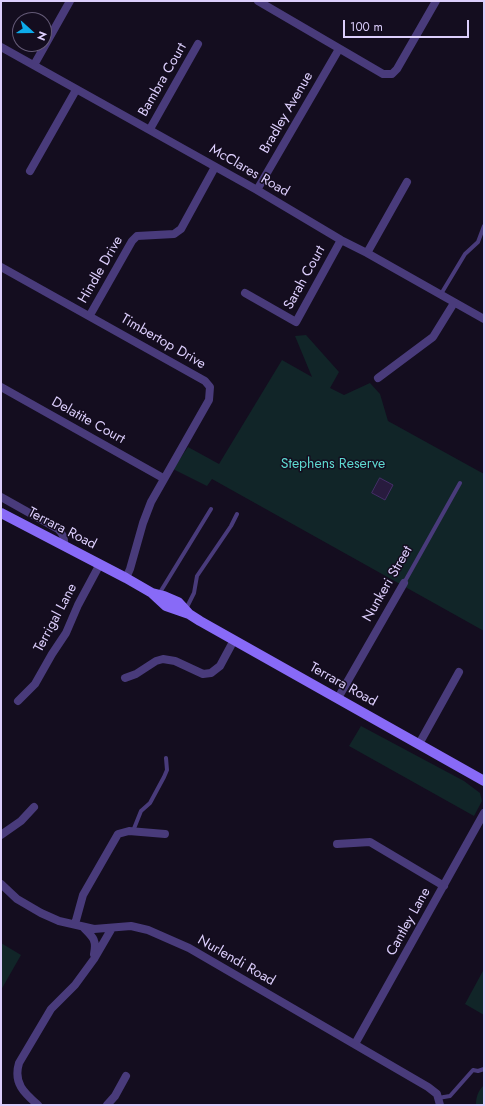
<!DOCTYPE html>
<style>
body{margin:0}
#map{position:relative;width:485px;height:1106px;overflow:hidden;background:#140d1f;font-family:Jost,sans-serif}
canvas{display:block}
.frame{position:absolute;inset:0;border:2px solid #dccefc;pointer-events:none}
.north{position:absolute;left:12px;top:12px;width:40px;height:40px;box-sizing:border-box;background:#140d1f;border:1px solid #645a77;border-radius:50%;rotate:111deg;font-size:11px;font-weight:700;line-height:16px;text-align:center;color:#dccefc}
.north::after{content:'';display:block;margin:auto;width:14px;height:18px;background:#0dabea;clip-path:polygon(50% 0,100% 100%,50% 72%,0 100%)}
.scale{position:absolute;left:343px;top:20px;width:126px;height:18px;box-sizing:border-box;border:2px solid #dccefc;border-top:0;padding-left:5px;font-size:12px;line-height:14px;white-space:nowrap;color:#dccefc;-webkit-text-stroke:3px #140d1f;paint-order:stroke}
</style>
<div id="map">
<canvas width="485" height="1106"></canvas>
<div class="frame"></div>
<div class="north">N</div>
<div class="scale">100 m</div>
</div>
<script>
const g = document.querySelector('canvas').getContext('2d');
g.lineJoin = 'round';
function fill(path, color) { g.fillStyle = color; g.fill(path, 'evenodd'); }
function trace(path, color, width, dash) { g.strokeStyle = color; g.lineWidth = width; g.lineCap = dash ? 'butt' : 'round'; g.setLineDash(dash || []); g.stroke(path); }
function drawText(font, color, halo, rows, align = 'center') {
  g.font = font + ' Jost,sans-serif'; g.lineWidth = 3; g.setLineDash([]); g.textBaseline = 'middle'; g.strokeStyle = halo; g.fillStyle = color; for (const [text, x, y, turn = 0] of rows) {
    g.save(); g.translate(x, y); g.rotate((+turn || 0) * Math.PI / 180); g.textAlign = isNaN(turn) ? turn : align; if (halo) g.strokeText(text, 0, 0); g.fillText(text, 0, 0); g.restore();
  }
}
fill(new Path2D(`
 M306,335l33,37 -9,16 14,7 26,-12 10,11 8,27 96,53v157l-272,-152 -5,7 -34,-17 15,-22 31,17 63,-104 30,17 -17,-41z
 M361,726l103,55 16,12 2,8 -8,15 -125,-70z
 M1,943l20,12 -20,35z
 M484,969v46l-19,-11z
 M484,1085v20h-8c0,-8 2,-14 8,-20z`), '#112528');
const building = new Path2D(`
 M380,478l13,7 -8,15 -13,-7z`);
fill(building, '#281b3e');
trace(building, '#452e69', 1);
trace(new Path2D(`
 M441,294l24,-40 13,-12 6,-16
 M404,583l56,-100
 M159,594l52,-85
 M186,609l8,-16 3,-17 34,-50 6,-12
 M133,831l8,-20 9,-8 14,-26 3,-7 -1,-12
 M438,1098l12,-2 23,-26 5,1 6,-2`), '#493b7b', 4);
trace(new Path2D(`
 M258,1l125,73h9l5,-5 39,-68
 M1,47l256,143 84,50 26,13 117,66
 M34,65l36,-64
 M150,129l48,-85
 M30,171l46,-81
 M257,190l82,-141
 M367,253l40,-71
 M1,267l204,114 5,6 -1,13 -58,102 -8,21 -13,46 -4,9
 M245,293l51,29 45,-82
 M90,315l42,-74 5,-5 37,-2 7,-5 34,-62
 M378,378l55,-41 21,-34
 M1,387l162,91
 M1,497l57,32c5,5 7,9 6,16
 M125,678l11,-4 20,-13 7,-2 12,2 28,13 8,-1 9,-7 14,-26
 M338,698l66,-115
 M18,701l17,-17 17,-30 14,-21 12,-28 22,-41
 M419,744l40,-72
 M1,835l20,-14 13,-14
 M337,844l33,-2 74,44
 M1,884l16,15 24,14 18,8 35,8 37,-3 17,4 41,18 239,139 9,7 3,11
 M75,924l8,-29 35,-61 11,-3 36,3
 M83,927c10,10 14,13 11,27
 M355,1044l129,-231
 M38,1105c-14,-12 -25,-22 -19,-42l32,-54 24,-24 19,-26 18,-31
 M107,1105l8,-9 11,-20`), '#493b7b', 8);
trace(new Path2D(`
 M1,513l125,65 26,15 14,13 23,8
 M152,593l12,3 14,6 11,12 11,7 284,160`), '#886af7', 10);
drawText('14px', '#dccefc', '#140d1f', [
 ["Bambra Court",163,80,-60],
 ["Bradley Avenue",287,113,-60],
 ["McClares Road",249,171,30],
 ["Hindle Drive",101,270,-60],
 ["Sarah Court",305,278,-61],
 ["Timbertop Drive",163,342,30],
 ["Delatite Court",88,421,29],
 ["Terrara Road",62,529,27],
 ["Nunkeri Street",388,584,-60],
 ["Terrigal Lane",56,618,-62],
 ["Terrara Road",343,685,29],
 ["Cantley Lane",409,922,-61],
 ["Nurlendi Road",236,961,30]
]);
drawText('14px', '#5ed8d0', '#140d1f', [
 ["Stephens Reserve",333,465]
]);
</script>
